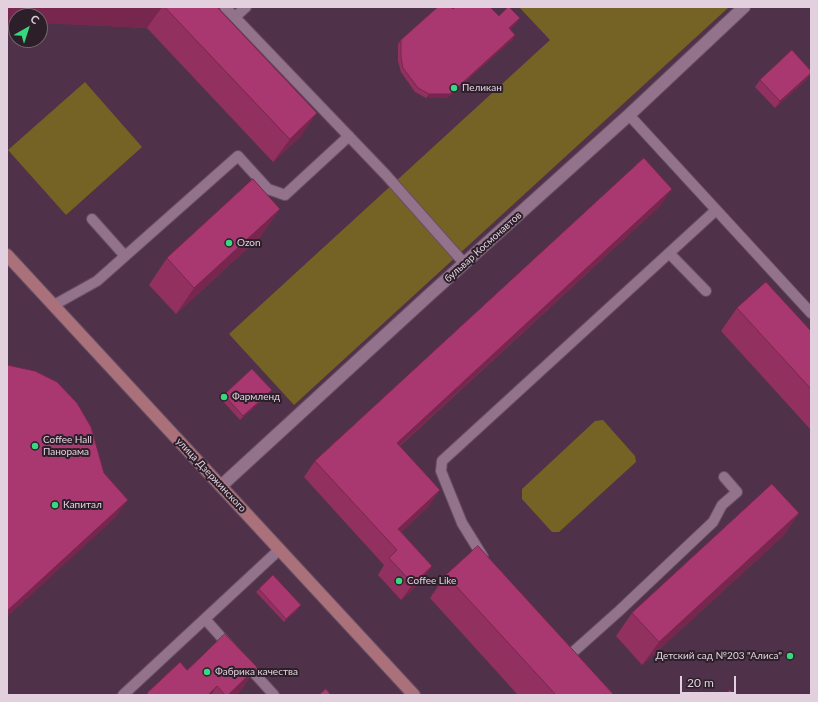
<!DOCTYPE html>
<meta charset="utf-8">
<style>
body{margin:0}
#map{position:relative;width:818px;height:702px;overflow:hidden;background:#4f3249;font-family:Lato,sans-serif}
canvas{display:block}
.frame{position:absolute;inset:0;border:8px solid #e2d0de;pointer-events:none}
.north{position:absolute;left:8px;top:8px;width:40px;height:40px;box-sizing:border-box;background:#2c1f29;border:1px solid #756671;border-radius:50%;rotate:39deg;font-size:11px;font-weight:700;line-height:16px;text-align:center;color:#e2d0de}
.north::after{content:'';display:block;margin:auto;width:14px;height:18px;background:#38d880;clip-path:polygon(50% 0,100% 100%,50% 72%,0 100%)}
.scale{position:absolute;left:680px;top:676px;width:56px;height:18px;box-sizing:border-box;border:2px solid #e2d0de;border-top:0;padding-left:5px;font-size:12px;line-height:14px;white-space:nowrap;color:#e2d0de;-webkit-text-stroke:3px #2c1f29;paint-order:stroke}
</style>
<div id="map">
<canvas width="818" height="702"></canvas>
<div class="frame"></div>
<div class="north">С</div>
<div class="scale">20 m</div>
</div>
<script>
const g = document.querySelector('canvas').getContext('2d');
g.lineJoin = 'round';
function fill(path, color) { g.fillStyle = color; g.fill(path, 'evenodd'); }
function trace(path, color, width, dash) { g.strokeStyle = color; g.lineWidth = width; g.lineCap = dash ? 'butt' : 'round'; g.setLineDash(dash || []); g.stroke(path); }
function drawText(font, color, halo, rows, align = 'center') {
  g.font = font + ' Lato,sans-serif'; g.lineWidth = 4; g.setLineDash([]); g.textBaseline = 'middle'; g.strokeStyle = halo; g.fillStyle = color; for (const [text, x, y, turn = 0] of rows) {
    g.save(); g.translate(x, y); g.rotate((+turn || 0) * Math.PI / 180); g.textAlign = isNaN(turn) ? turn : align; if (halo) g.strokeText(text, 0, 0); g.fillText(text, 0, 0); g.restore();
  }
}
fill(new Path2D(`
 M519,7h210l-435,398 -65,-71 321,-294z
 M85,82l57,65 -76,68 -58,-65z
 M603,420l32,36 1,6 -77,70h-7l-30,-33v-10l73,-68z`), '#746325');
const lane = new Path2D(`
 M225,7l161,168 78,88
 M235,17l11,-10
 M629,115l182,198
 M92,219l33,37
 M669,253l37,38
 M54,305l43,-24 141,-125 30,33 17,6 64,-59
 M483,557l-21,-34 -21,-52 1,-10 273,-250
 M205,619l25,28
 M572,653l47,-42 94,-89 9,-17 15,-13 -13,-15
 M245,663l29,32
 M123,695l157,-146`);
const street = new Path2D(`
 M221,486l207,-190 201,-181 115,-108`);
const secondary = new Path2D(`
 M7,255l407,440`);
trace(lane, '#685064', 12);
trace(street, '#685064', 14);
trace(secondary, '#685064', 14);
trace(lane, '#93738c', 10);
trace(street, '#93738c', 12);
trace(secondary, '#aa717a', 12);
fill(new Path2D(`
 M7,7h210l84,129 -28,26 -126,-134 -140,-7z
 M453,9l46,7 18,6 -7,7 5,6 -2,4 -66,59h-21l-11,-6 -14,-20 -3,-11v-17l3,-4z
 M811,73l-4,6 -32,29 -20,-21 5,-7z
 M661,205l-261,241 29,60 -28,26 31,34 -11,16 -20,18 -23,-25 6,-10 -80,-88 11,-16z
 M262,235l-86,79 -27,-29 18,-27z
 M737,308l74,23v99l-90,-99z
 M269,394l-29,26 -19,-21 3,-4z
 M799,513l-16,23 -141,129 -26,-29 16,-23z
 M446,575l168,120h-96l-88,-97z
 M259,589l39,20 -14,13 -28,-30z
 M257,667l-16,23 -5,5h-90l1,-2 40,-23z`), '#923060');
fill(new Path2D(`
 M7,7h155l-15,21 -107,-5v-7h-24v6l-9,-1z
 M520,18l-3,4 -10,10 2,-4z
 M515,35l-2,4 -66,59h-21l3,-4z
 M811,73l-4,6 -32,29 5,-7z
 M317,113l-16,23 -28,26 17,-23z
 M672,189l-11,16 -276,254 12,-16z
 M280,209l-18,26 -86,79 18,-26z
 M272,390l-3,4 -29,26 3,-4z
 M440,490l-11,16 -39,36 8,-13z
 M128,500l-13,18 -108,99v-6z
 M799,513l-16,23 -141,129 17,-23z
 M432,566l-11,16 -20,18 12,-16z
 M301,605l-3,4 -14,13 2,-3z
 M257,667l-16,23 -5,5h-8z
 M217,686l-6,9h-3z`), '#77274e');
const building = new Path2D(`
 M165,7h52l100,106 -27,26z
 M438,7h13l2,2 2,-2h35l9,9 9,-9h1l11,11 -11,10 6,7 -65,59h-21l-11,-6 -15,-20 -2,-11v-17z
 M792,50l19,21v2l-31,28 -20,-21z
 M644,158l28,31 -275,254 43,47 -42,39 34,37 -19,18 -24,-26 8,-8 -82,-89z
 M253,179l27,30 -86,79 -27,-30z
 M766,282l45,49v58l-74,-81z
 M7,365l28,6 22,11 20,21 14,24 13,46 24,27 -121,111z
 M252,369l20,21 -29,26 -19,-21z
 M772,484l27,29 -140,129 -27,-29z
 M478,546l136,149h-58l-110,-120z
 M273,575l28,30 -15,14 -27,-30z
 M225,634l32,33 -29,28h-3l-8,-9 -9,9h-59l-2,-2 33,-31 7,8z
 M326,689l5,6h-12z
 M730,690l5,5h-10z`);
fill(building, '#aa3870');
trace(building, '#77274e', 1);
for (const [x, y, r, color] of [
 [454,88,4,"#38d880"],
 [229,243,4,"#38d880"],
 [224,397,4,"#38d880"],
 [35,446,4,"#38d880"],
 [55,505,4,"#38d880"],
 [399,581,4,"#38d880"],
 [790,656,4,"#38d880"],
 [207,672,4,"#38d880"]
]) { const dot = new Path2D(); dot.arc(x, y, r, 0, 2 * Math.PI); g.fillStyle = color; g.fill(dot); trace(dot, '#2c1f29', 1.5); }
drawText('10px', '#e2d0de', '#2c1f29', [
 ["Пеликан",462,88],
 ["Ozon",237,243],
 ["Фармленд",232,397],
 ["Coffee Hall",43,440],
 ["Панорама",43,452],
 ["Капитал",63,505],
 ["Coffee Like",407,581],
 ["Детский сад №203 \"Алиса\"",782,656,"right"],
 ["Фабрика качества",215,672]
], 'left');
drawText('10px', '#e2d0de', '#2c1f29', [
 ["бульвар Космонавтов",483,247,-42],
 ["улица Дзержинского",211,475,47]
]);
</script>
